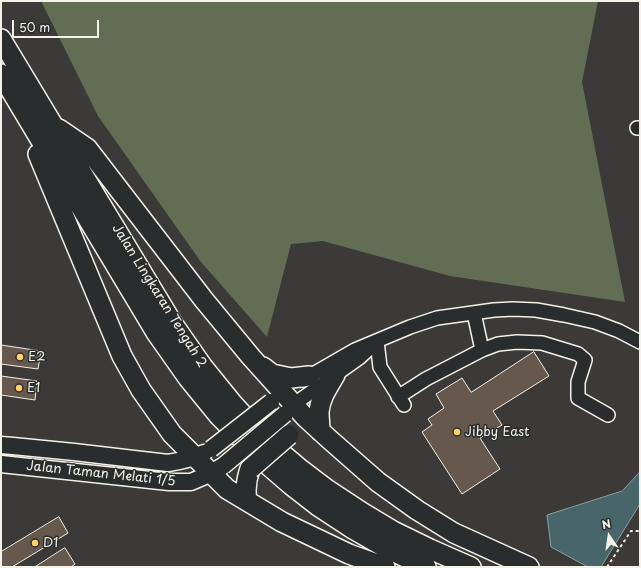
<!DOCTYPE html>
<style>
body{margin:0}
#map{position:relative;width:641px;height:568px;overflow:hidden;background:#3c3a38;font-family:"Playpen Sans",sans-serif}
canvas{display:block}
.frame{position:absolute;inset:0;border:2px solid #f4f1e8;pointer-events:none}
.north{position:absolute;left:589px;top:516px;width:40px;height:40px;-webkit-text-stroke:3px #2a2d2e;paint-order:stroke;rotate:347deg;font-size:11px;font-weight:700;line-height:16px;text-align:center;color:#f4f1e8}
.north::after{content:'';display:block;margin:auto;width:14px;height:18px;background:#f4f1e8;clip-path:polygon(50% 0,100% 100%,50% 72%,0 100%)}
.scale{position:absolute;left:12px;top:20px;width:87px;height:18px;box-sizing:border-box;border:2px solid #f4f1e8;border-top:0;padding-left:5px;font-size:12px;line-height:14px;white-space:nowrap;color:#f4f1e8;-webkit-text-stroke:3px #2a2d2e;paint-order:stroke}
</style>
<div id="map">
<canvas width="641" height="568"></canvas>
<div class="frame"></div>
<div class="north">N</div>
<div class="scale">50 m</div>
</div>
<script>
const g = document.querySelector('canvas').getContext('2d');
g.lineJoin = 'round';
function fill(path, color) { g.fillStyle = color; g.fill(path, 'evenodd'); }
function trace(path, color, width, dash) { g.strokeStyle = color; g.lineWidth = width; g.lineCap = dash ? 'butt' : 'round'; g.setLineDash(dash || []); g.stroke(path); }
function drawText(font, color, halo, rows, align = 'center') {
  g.font = font + ' "Playpen Sans",sans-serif'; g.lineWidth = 3; g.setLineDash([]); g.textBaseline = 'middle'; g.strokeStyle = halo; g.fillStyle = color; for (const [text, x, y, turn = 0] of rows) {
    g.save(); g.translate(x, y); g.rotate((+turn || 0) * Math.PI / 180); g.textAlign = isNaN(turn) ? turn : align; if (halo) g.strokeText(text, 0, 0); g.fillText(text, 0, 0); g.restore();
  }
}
fill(new Path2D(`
 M41,1h557l-16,81 43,220 -175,-26 -127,-35 -32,3 -24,93 -66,-75 -103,-146z`), '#636d53');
const water = new Path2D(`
 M640,472v32l-39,63h-13l-37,-20 -4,-32 75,-24z`);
fill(water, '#48666a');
trace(water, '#8d9e9c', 1);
const building = new Path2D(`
 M1,345l40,6 -3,18 -37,-5z
 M534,352l15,24 -56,35 9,14 -22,13 20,31 -38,25 -40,-62 10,-7 -4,-6 16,-11 -8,-14 26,-16 9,14z
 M1,376l36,5 -2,19 -34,-5z
 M59,517l9,16 -56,34h-11v-15z
 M65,548l10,16 -4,3h-36z`);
fill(building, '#67584e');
trace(building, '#f4f1e8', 1);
const minor = new Path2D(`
 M637,128h3
 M474,313l8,37
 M377,341l3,26 24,38
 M303,380l52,-30 55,-23 27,-9 57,-8 19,-1 23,1 28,5 31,7 24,9 21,11
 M398,397l28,-18 56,-29 16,-6 19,-2 25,1 36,11 7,6 -7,22v16l30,17
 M294,405l6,-5 59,-42 11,-10`);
const major = new Path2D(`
 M1,445l12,1 61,6 94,11c13,-2 24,-4 36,-10
 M1,464l168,18h22l21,-9 9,-6`);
const highway = new Path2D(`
 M1,39l172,285 30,43 30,37 34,37 32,27 29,22 35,23 30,18 37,18 41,18
 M1,74l156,260 31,44 31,38 50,50 22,19 27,21 35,23 33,19 40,19
 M59,129l28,19 117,152 47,57 54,60 24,22 49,43 39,28 37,23 75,34
 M38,154l84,202 19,34 31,44 55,55 55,33 67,32 36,13
 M263,367l9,7 19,4 18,-2
 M320,431c0,-6 -1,-12 -1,-19 1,-14 9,-25 16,-37
 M247,501c-2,-11 -1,-21 3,-32`);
trace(minor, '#f4f1e8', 16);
trace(major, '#f4f1e8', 19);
trace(highway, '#f4f1e8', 22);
trace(new Path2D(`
 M607,567l24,-36h9`), '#f4f1e8', 2, [3, 3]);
trace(minor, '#2a2d2e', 13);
trace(major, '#2a2d2e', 16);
trace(highway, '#2a2d2e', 19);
const majorBridge = new Path2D(`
 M211,449l60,-47
 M223,466l62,-52`);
const highwayBridge = new Path2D(`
 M250,469l39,-34`);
trace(majorBridge, '#f4f1e8', 19, []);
trace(highwayBridge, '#f4f1e8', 22, []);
trace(majorBridge, '#2a2d2e', 16);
trace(highwayBridge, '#2a2d2e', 19);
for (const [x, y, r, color] of [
 [20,357,4,"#ffd166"],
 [19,388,4,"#ffd166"],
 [457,432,4,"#ffd166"],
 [35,543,4,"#ffd166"]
]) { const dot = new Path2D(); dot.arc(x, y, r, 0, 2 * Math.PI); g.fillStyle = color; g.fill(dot); trace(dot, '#2a2d2e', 1.5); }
drawText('13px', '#f4f1e8', '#2a2d2e', [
 ["Jalan Lingkaran Tengah 2",159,296,58],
 ["Jalan Taman Melati 1/5",101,474,6]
]);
drawText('13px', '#f4f1e8', '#2a2d2e', [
 ["E2",28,357],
 ["E1",27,388],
 ["Jibby East",465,432],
 ["D1",43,543]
], 'left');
</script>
